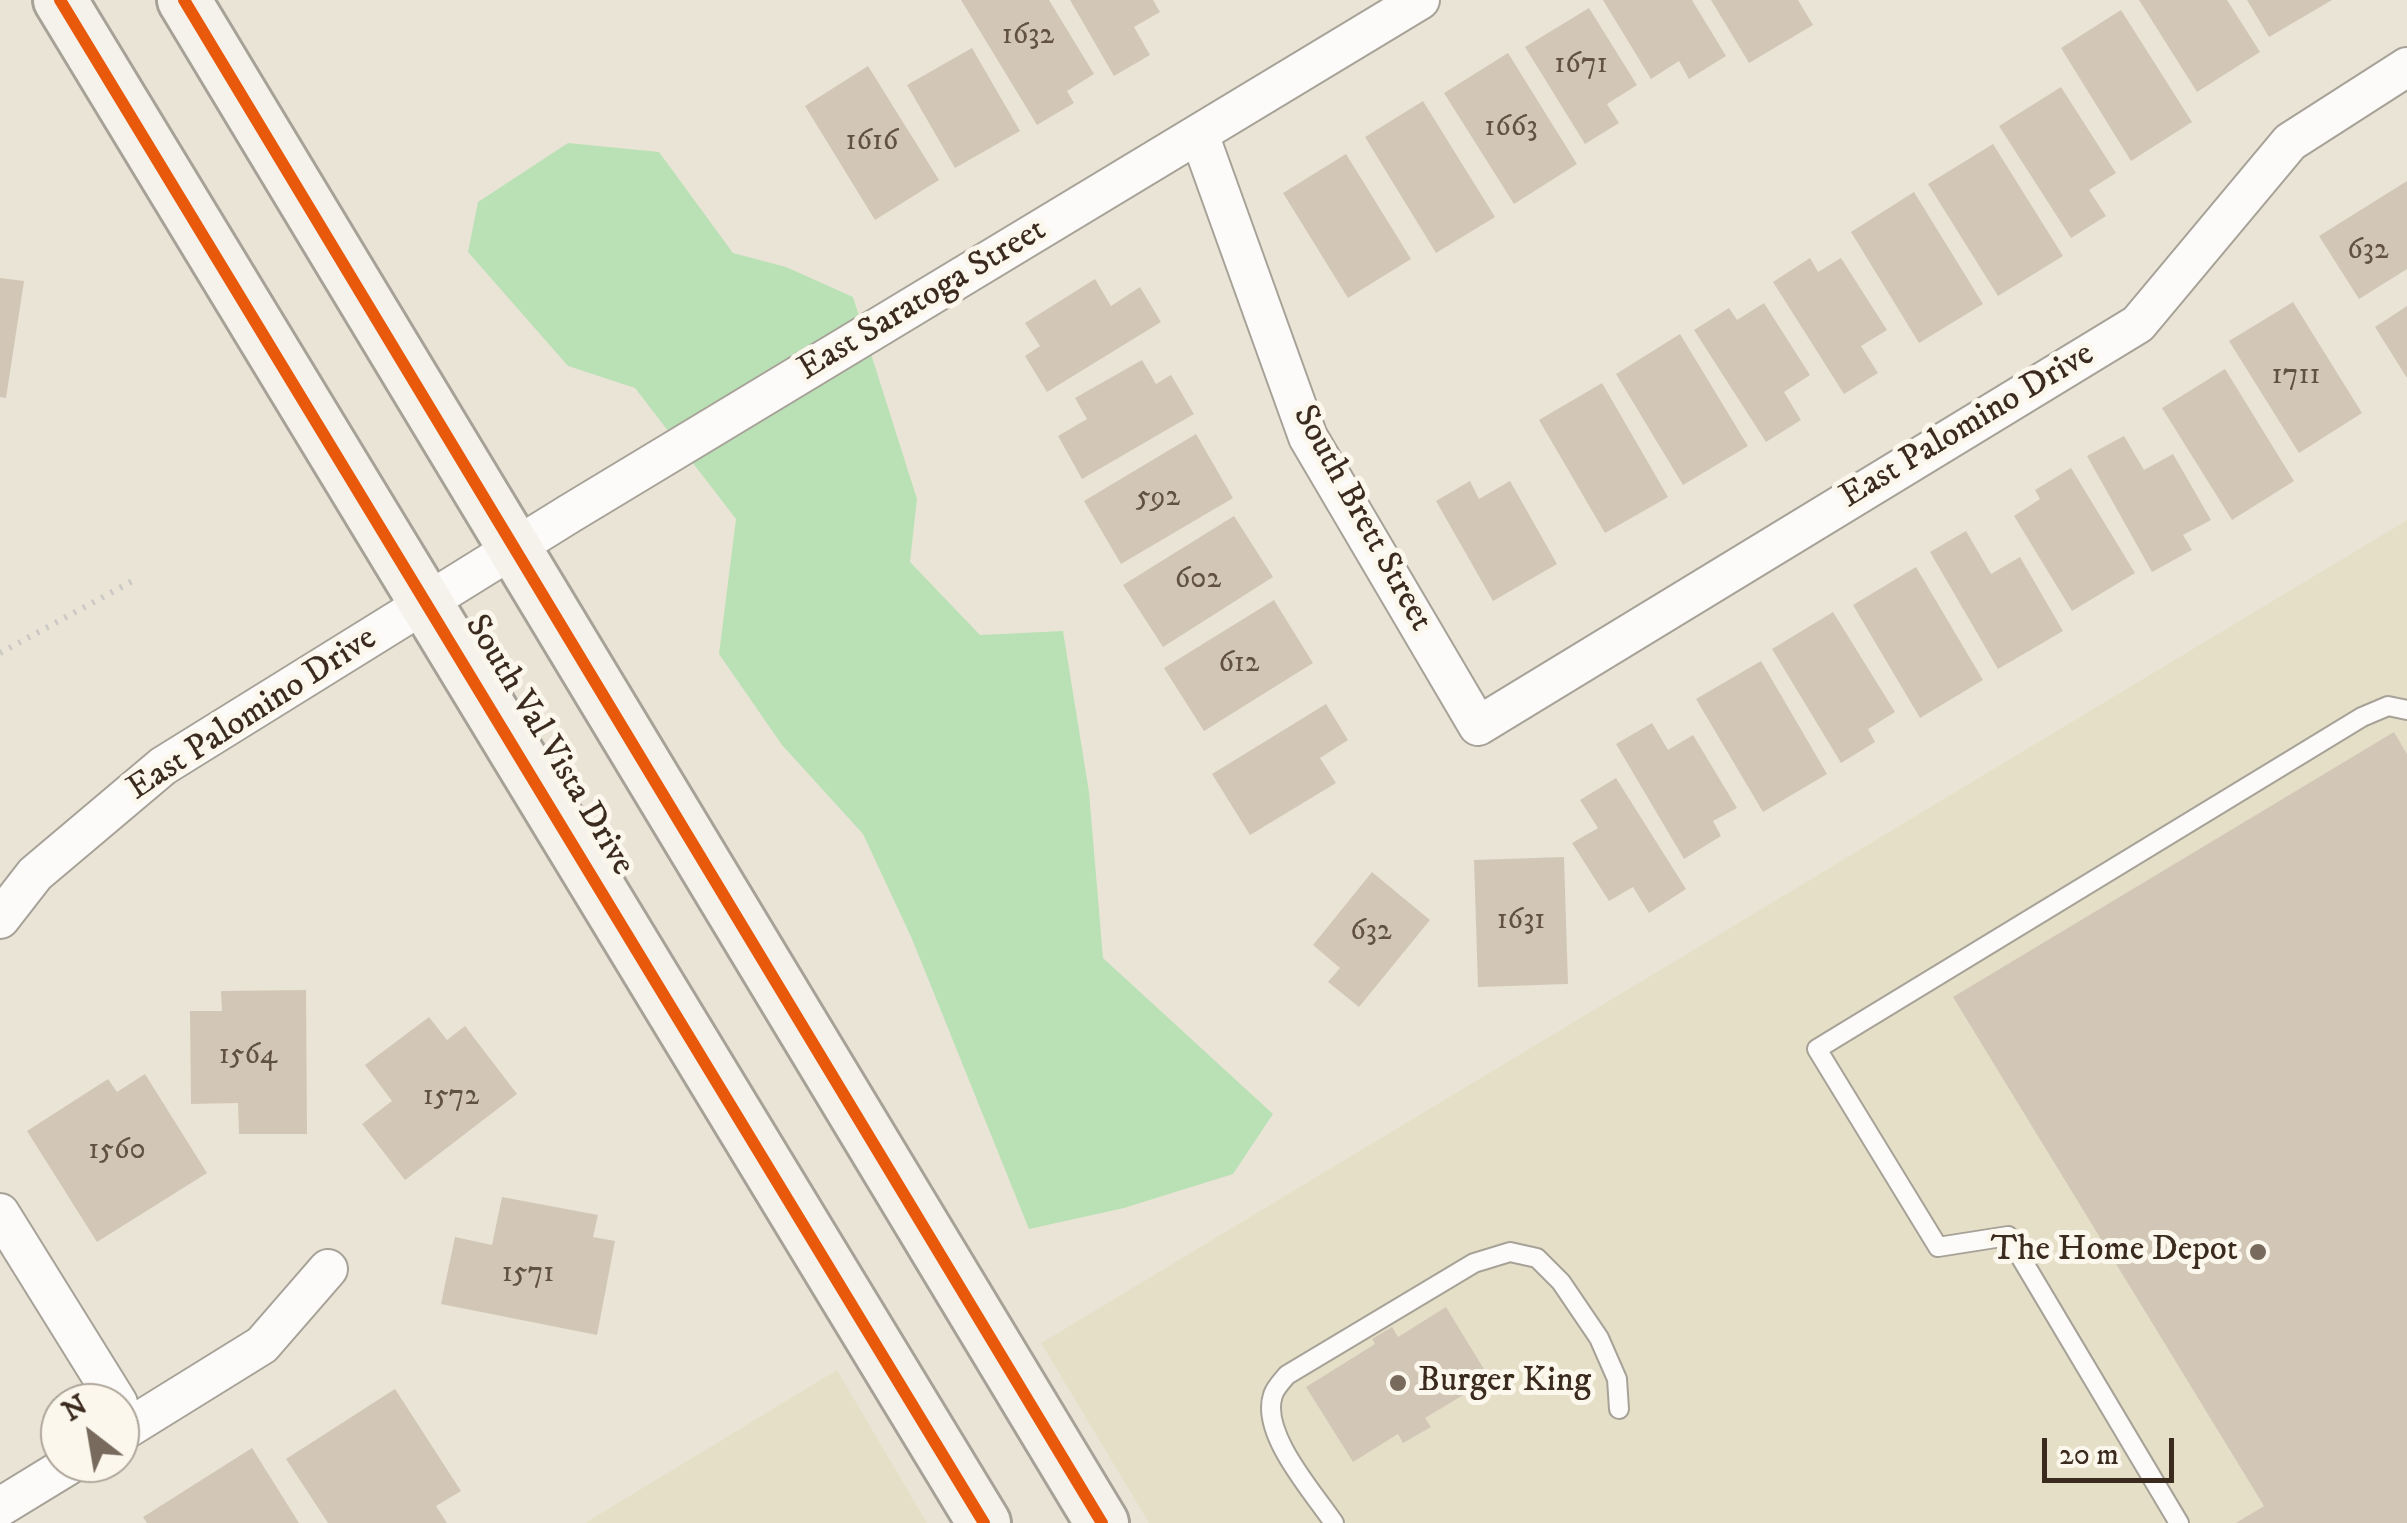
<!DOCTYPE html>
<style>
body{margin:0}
#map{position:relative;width:2407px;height:1523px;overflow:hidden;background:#eae4d6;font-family:"IM FELL DW Pica",serif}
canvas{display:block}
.north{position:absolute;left:40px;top:1383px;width:100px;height:100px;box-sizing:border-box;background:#fbf7ec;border:2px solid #aea59a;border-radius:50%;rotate:329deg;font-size:28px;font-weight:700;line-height:40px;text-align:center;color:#3b2a1e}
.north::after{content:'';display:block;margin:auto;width:35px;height:45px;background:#786b5e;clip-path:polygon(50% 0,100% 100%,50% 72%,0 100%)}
.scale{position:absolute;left:2042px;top:1438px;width:132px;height:45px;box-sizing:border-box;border:5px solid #3b2a1e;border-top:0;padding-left:12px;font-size:30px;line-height:35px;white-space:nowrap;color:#3b2a1e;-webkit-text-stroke:8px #fbf7ec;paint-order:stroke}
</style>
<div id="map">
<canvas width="2407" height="1523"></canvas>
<div class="north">N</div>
<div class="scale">20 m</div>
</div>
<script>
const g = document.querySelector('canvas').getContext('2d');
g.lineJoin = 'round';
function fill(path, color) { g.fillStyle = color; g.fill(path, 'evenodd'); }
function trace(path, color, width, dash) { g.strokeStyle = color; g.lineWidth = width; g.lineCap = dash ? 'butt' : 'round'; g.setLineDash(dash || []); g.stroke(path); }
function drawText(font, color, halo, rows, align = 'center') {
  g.font = font + ' "IM FELL DW Pica",serif'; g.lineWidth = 10; g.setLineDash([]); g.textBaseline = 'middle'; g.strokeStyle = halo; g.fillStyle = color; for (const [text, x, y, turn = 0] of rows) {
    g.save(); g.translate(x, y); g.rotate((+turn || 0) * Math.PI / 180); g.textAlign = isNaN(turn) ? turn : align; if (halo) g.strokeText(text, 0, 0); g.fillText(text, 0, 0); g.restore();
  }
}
fill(new Path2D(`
 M2407,520v1003h-1258l-108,-180z
 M837,1370l90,153h-342z`), '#e6dfc7');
fill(new Path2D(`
 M568,143l91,9 74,101 53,14 67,30 64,202 -7,63 70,73 83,-4 26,161 14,166 170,156 -40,60 -109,34 -95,21 -117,-290 -49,-105 -81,-89 -63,-91 17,-135 -101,-131 -67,-22 -100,-114 10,-50z`), '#bae1b6');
fill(new Path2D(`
 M961,0h88l45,74 -27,17 7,12 -37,22z
 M1070,0h83l7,12 -26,15 16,28 -36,21z
 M1603,0h89l34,56 -37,23 -10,-18 -28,18z
 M1711,0h87l15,25 -64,38z
 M2139,0h88l33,52 -63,40z
 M2247,0h85l-63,37z
 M1589,8l48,77 -30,19 12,19 -34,21 -60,-97z
 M2121,10l71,112 -61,39 -70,-113z
 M972,48l48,83 -65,37 -48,-83z
 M1508,53l69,111 -63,40 -70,-111z
 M868,66l71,114 -64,40 -70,-114z
 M2061,87l55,86 -27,17 17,26 -35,22 -72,-112z
 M1423,101l72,116 -59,36 -71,-116z
 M1993,144l70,112 -65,40 -70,-112z
 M1346,154l65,105 -63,39 -65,-105z
 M2407,181v88l-48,30 -40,-63z
 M1914,192l69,112 -64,39 -68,-111z
 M1810,258l8,14 23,-14 46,72 -26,16 17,27 -34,21 -71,-112z
 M0,278l24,3 -18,117 -6,-1z
 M1095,279l16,27 29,-19 21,35 -114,70 -22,-36 15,-10 -15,-23z
 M2293,302l69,111 -63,40 -70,-112z
 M1764,303l46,72 -26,17 17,28 -35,22 -72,-112 35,-22 8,12z
 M2407,306v72l-32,-51z
 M1680,334l68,112 -65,39 -67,-111z
 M1142,360l14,24 15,-9 23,39 -112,65 -24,-43 29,-17 -12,-21z
 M2225,369l69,112 -62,39 -70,-112z
 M1602,383l66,114 -63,36 -66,-113z
 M1196,434l37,64 -112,66 -37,-63z
 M2124,436l20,34 29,-16 38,66 -28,15 9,15 -40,22 -65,-116z
 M2071,468l64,105 -63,38 -58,-95 26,-17 -5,-9z
 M1470,481l9,18 31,-18 47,83 -64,37 -57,-100z
 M1234,516l39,61 -110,70 -40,-62z
 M1966,531l25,43 29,-17 43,74 -65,38 -68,-117z
 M1916,567l67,113 -63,38 -67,-113z
 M1274,600l39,63 -109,68 -40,-63z
 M1833,612l62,100 -27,17 7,13 -34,21 -69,-114z
 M1761,661l66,113 -64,38 -67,-113z
 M1326,704l22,36 -28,18 16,25 -86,52 -38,-61z
 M1652,723l16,27 25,-15 44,73 -24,13 8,15 -37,23 -68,-115z
 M2394,732l13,22v769h-171l28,-17 -311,-509z
 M1616,778l70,111 -37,24 -16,-26 -24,14 -37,-58 26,-15 -18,-28z
 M1564,857l4,127 -90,3 -4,-127z
 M1372,872l58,48 -71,87 -31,-25 12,-14 -27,-23z
 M306,990l1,144h-68l-1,-31 -47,1 -1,-93h32l-1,-20z
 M429,1017l18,23 18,-14 52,68 -112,86 -43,-56 30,-23 -27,-36z
 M145,1074l62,99 -110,69 -70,-111 81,-52 9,13z
 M502,1197l96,18 -5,22 22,4 -18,94 -156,-31 14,-67 37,8z
 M1446,1307l44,72 -65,39 6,9 -28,16 -5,-9 -45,28 -47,-75 69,-43 -3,-5 20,-12 6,10z
 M395,1389l66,102 -25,15 11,17h-119l-42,-64z
 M252,1448l47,75h-152l-4,-6z`), '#d2c7b7');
const service = new Path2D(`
 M1334,1523c-21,-31 -74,-90 -61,-128 2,-7 9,-14 14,-20l187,-112 36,-11 27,6 24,24 38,56 18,41 2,30
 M2179,1523l-171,-287 -70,11 -121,-198 545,-332 26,-11 19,4`);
const minor = new Path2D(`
 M1199,134l109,303 170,289 660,-402 152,-182 117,-75
 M0,919l35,-45 128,-108 406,-252 851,-514
 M0,1213l118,190
 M120,1433l142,-88 66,-76
 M0,1507l72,-44`);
const secondary = new Path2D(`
 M60,0l924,1523
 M184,0l918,1523`);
trace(service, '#a7a298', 22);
trace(minor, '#a7a298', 42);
trace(secondary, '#a7a298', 58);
trace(new Path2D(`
 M0,653l136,-74`), '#cbc9c5', 6, [2.5, 8]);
trace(service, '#fcfbf9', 18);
trace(minor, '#fcfbf9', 38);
trace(secondary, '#f5f2eb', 52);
trace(new Path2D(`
 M60,0l924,1523
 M184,0l918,1523`), '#e8590c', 12);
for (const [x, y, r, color] of [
 [2258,1252,10,"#786b5e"],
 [1398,1383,10,"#786b5e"]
]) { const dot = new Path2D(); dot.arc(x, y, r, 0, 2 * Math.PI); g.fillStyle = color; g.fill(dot); trace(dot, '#fbf7ec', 4); }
drawText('30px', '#615144', null, [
 ["1632",1028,37],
 ["1671",1581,66],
 ["1663",1511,129],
 ["1616",872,143],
 ["632",2368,252],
 ["1711",2296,377],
 ["592",1158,499],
 ["602",1198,581],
 ["612",1239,665],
 ["1631",1521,922],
 ["632",1371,933],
 ["1564",248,1057],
 ["1572",451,1098],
 ["1560",117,1152],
 ["1571",528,1275]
]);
drawText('35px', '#3b2a1e', '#fbf7ec', [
 ["East Saratoga Street",923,301,-31],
 ["East Palomino Drive",1968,427,-31],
 ["South Brett Street",1361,519,61],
 ["East Palomino Drive",253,715,-33],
 ["South Val Vista Drive",548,746,59]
]);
drawText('35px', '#3b2a1e', '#fbf7ec', [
 ["The Home Depot",2238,1252],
 ["Burger King",1418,1383,"left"]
], 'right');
</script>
